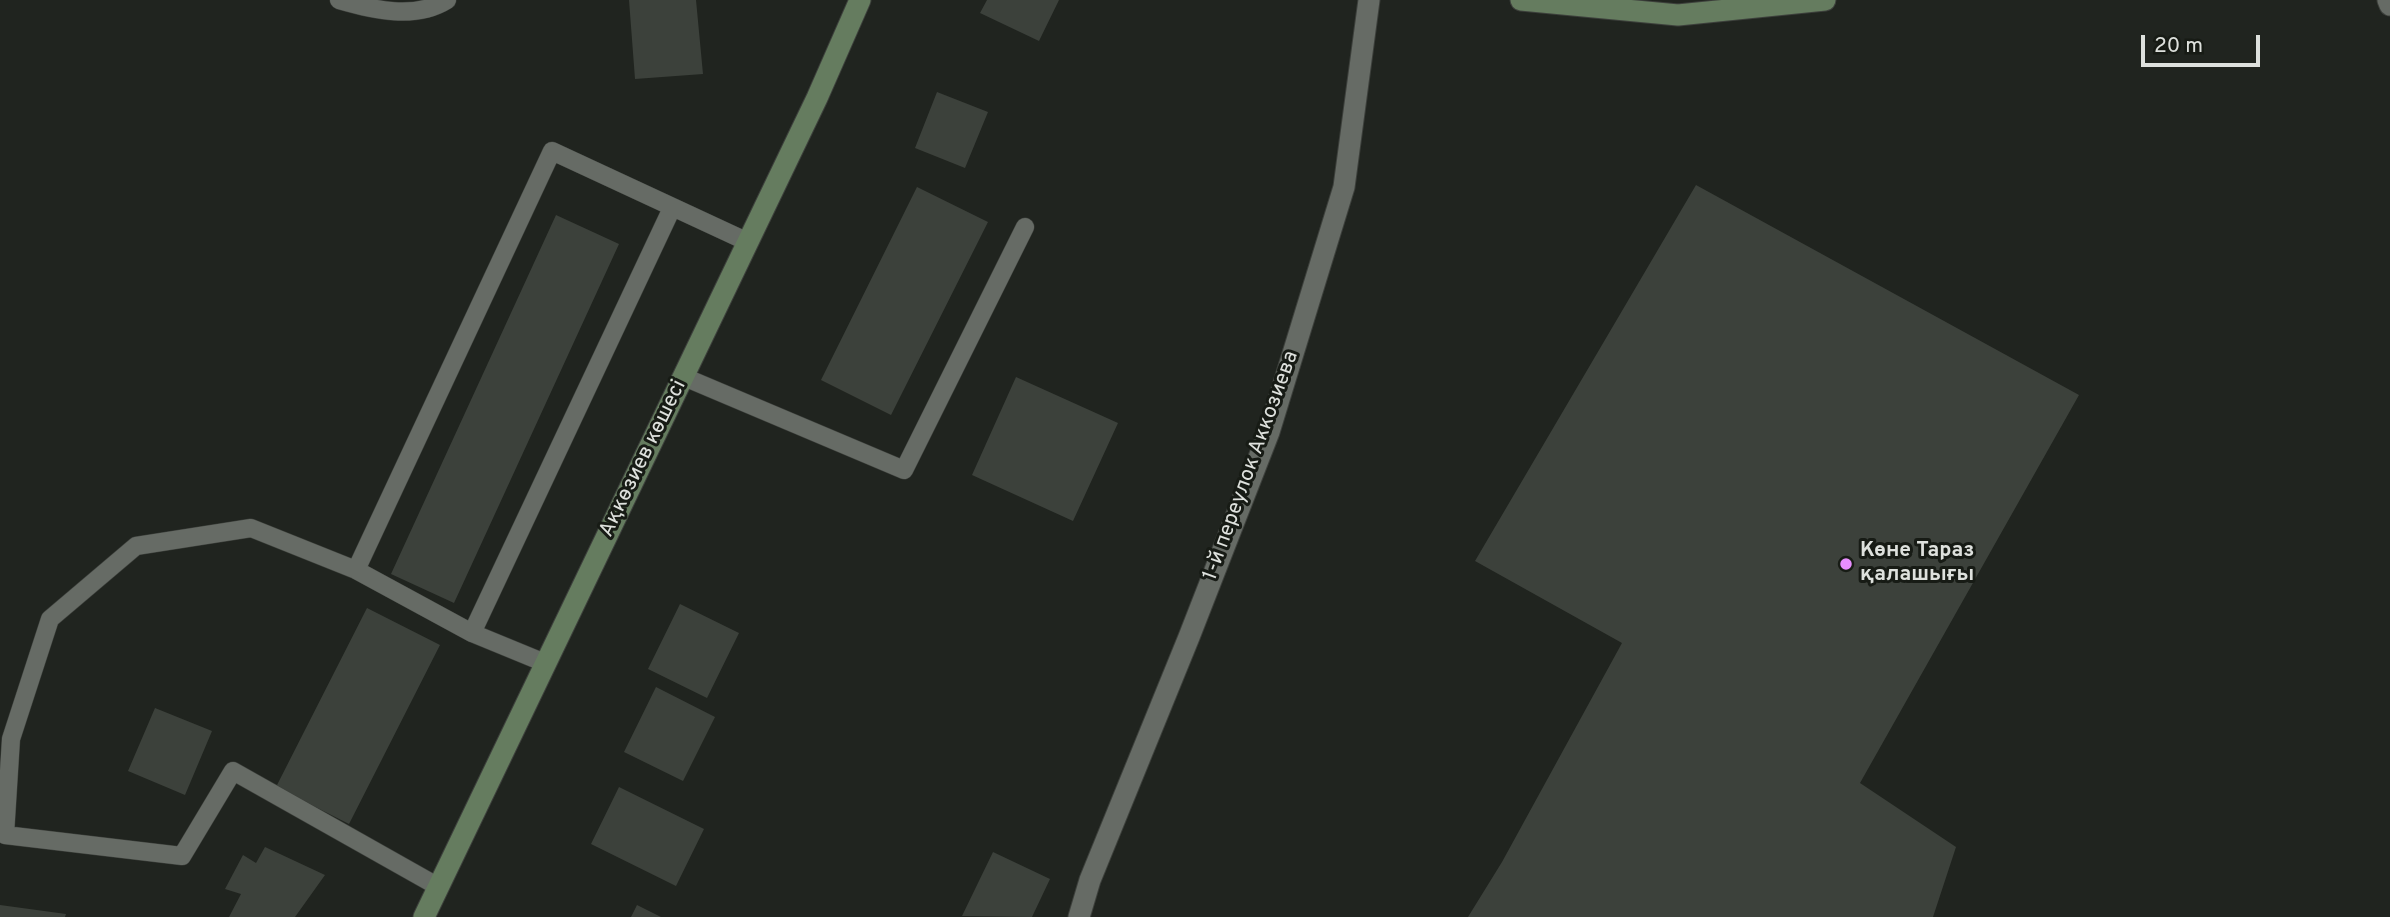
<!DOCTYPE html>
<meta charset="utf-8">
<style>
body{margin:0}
#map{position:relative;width:2390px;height:917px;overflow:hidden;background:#20241f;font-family:Overpass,sans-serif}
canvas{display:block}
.scale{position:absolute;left:2141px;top:35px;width:119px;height:32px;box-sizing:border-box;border:4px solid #dee1dd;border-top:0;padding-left:9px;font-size:21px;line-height:24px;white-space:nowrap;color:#dee1dd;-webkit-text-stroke:5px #171b15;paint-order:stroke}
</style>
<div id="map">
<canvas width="2390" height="917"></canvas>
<div class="scale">20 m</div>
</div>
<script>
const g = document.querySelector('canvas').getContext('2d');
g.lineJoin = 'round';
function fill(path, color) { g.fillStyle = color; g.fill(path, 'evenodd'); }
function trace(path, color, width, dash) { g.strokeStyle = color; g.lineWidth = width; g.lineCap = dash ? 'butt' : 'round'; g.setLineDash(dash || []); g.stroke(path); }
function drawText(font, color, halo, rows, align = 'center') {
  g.font = font + ' Overpass,sans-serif'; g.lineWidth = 6; g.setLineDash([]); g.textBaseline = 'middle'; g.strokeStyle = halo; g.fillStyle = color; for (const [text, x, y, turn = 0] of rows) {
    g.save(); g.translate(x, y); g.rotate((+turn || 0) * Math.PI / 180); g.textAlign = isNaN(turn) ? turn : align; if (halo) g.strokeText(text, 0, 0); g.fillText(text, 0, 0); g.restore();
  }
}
fill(new Path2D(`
 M629,0h67l7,74 -68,5z
 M987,0h72l-20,41 -59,-28z
 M937,92l51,20 -23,56 -50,-20z
 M1696,185l383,210 -219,388 96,64 -23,70h-465l34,-55 120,-219 -147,-82z
 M917,187l71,35 -97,193 -70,-35z
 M556,215l63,29 -165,359 -63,-29z
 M1016,377l102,46 -45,98 -101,-46z
 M680,604l59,29 -32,65 -59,-29z
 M367,608l73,37 -91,179 -73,-37z
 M656,687l59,30 -32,64 -59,-29z
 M155,708l57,23 -27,64 -57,-24z
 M619,787l85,42 -28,57 -85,-42z
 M265,847l60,28 -30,42h-66l12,-23 -16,-5 18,-34 13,8z
 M993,852l57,27 -18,38 -70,-1z
 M0,905l66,9 -1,3h-65z
 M637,905l24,12h-30z`), '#3c413b');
const service = new Path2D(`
 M339,0c35,10 76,20 108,0
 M684,377l220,93 121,-243
 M356,570l196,-419 196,91
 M472,633l200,-425
 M437,886l-204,-115 -51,85 -177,-21 6,-96 39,-120 86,-73 115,-18 105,42 116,63 73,30`);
const minor = new Path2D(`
 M2388,0l2,5
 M1079,917l11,-37 99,-243 80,-205 75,-245 25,-187`);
const secondary = new Path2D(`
 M1521,0l157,15 147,-15
 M424,917l393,-819 43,-98`);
trace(service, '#3d403c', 19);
trace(minor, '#3d403c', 23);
trace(secondary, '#3d403c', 23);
trace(service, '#666b65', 18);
trace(minor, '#666b65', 21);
trace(secondary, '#657c5f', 21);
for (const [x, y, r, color] of [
 [1846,564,7,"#e88eff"]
]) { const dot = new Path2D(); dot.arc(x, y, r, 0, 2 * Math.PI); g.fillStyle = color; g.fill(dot); trace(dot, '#171b15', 2.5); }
drawText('21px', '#dee1dd', '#171b15', [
 ["Ақкөзиев көшесі",644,459,-64],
 ["1-й переулок Аккозиева",1252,466,-70]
]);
drawText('bold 21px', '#dee1dd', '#171b15', [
 ["Көне Тараз",1860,552],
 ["қалашығы",1860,576]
], 'left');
</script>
